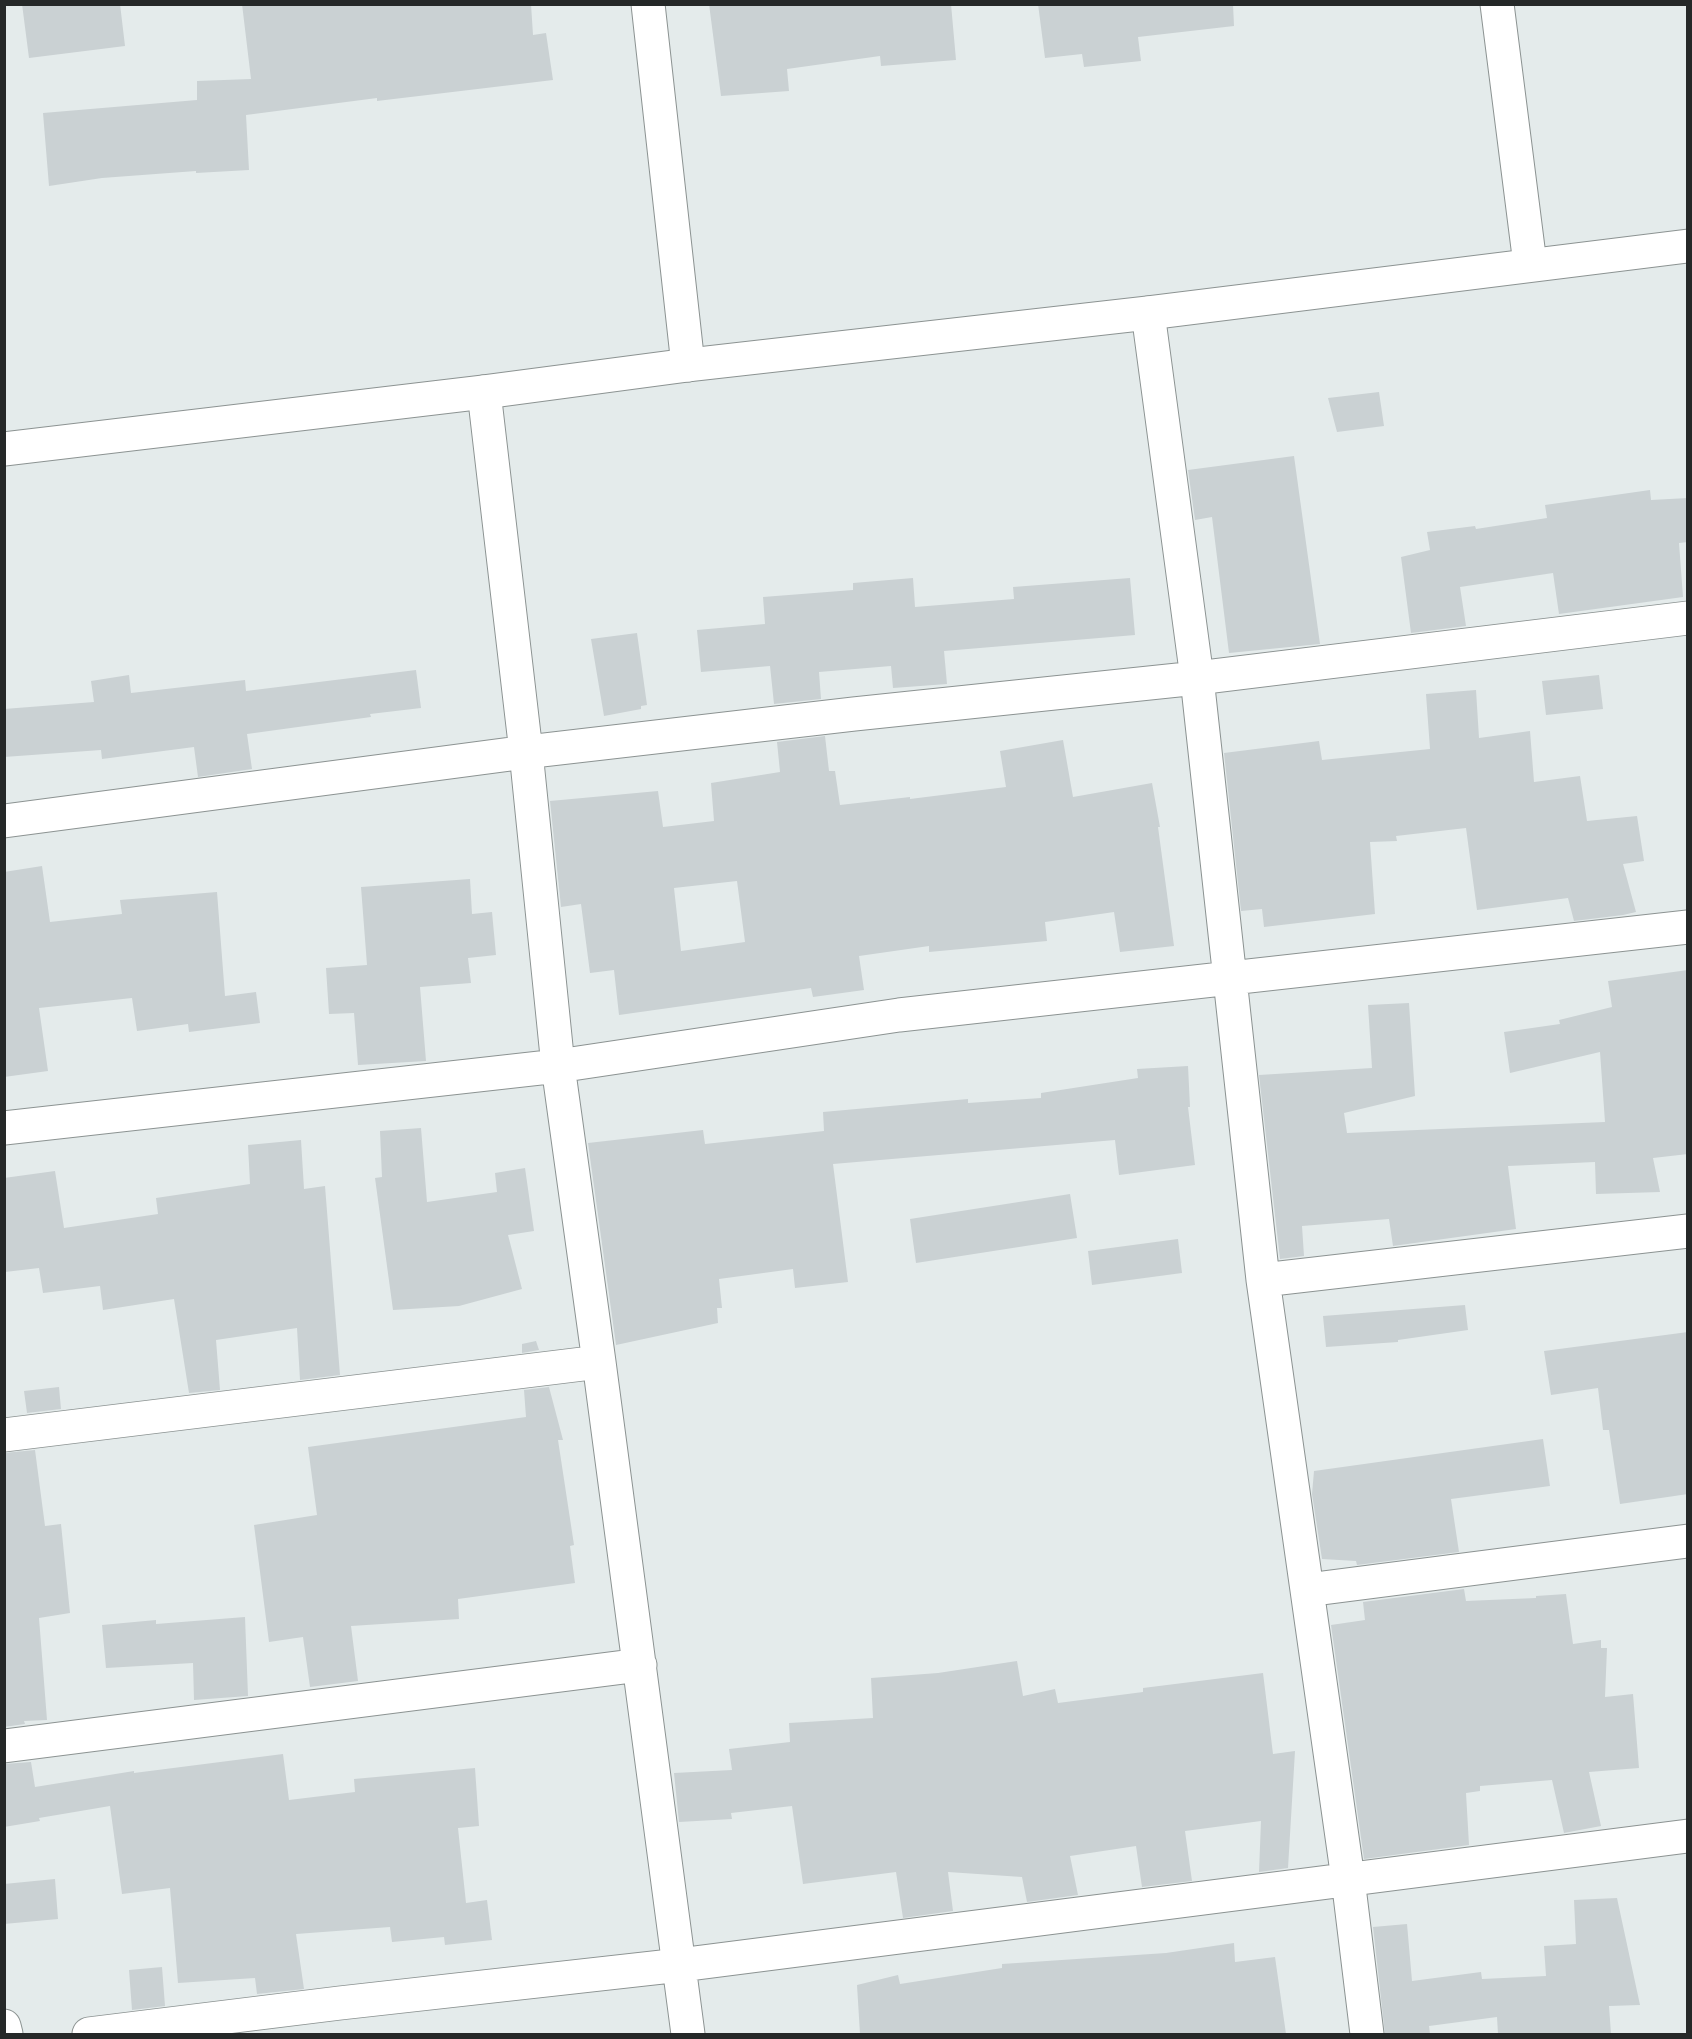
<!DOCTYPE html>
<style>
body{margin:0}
#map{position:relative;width:1692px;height:2039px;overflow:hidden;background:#e4ebeb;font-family:"Noto Sans",sans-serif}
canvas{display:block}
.frame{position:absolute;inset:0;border:6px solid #252828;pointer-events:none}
</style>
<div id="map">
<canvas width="1692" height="2039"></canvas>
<div class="frame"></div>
</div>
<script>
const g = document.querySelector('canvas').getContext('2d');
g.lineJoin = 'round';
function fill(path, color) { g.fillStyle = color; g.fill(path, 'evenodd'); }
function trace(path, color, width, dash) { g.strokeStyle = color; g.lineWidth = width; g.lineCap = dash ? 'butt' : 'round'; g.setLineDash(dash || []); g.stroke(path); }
fill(new Path2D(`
 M22,4h98l5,42 -96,12z
 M242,4h289l2,31 13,-2 7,47 -176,21v-3l-131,17 3,55 -53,3v-2l-94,7 -53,8 -6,-73 154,-13v-19l54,-2z
 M709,4h242l5,56 -75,6 -1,-10 -93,13 2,22 -68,5z
 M1038,4h195l1,22 -96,11 3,24 -57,6 -2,-13 -37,4z
 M1379,392l5,34 -47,6 -9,-34z
 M1294,456l26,188 -91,9 -17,-136 -17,3 -7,-50z
 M1650,490l1,10 37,-2v44l-9,1 4,54 -124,17 -6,-41 -93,14 6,39 -55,7 -10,-76 29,-7 -3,-18 48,-6 1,3 71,-11 -2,-13z
 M913,578l2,29 99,-8 -1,-12 117,-9 5,57 -191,16 3,33 -54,4 -2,-22 -72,6 2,27 -47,5 -4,-38 -69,6 -4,-42 68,-6 -2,-27 90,-7v-7z
 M637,633l10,72 -6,1v3l-37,7 -13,-77z
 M416,670l5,38 -51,6 1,3 -124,17 5,35 -54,8 -4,-30 -92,12 -1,-9 -97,7v-48l90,-7 -3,-21 38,-6 2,18 114,-13 1,11z
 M1599,675l4,34 -57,6 -4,-34z
 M1476,690l3,48 51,-7 4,51 46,-6 7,45 50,-5 7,45 -21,3 13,48 -13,3 -49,6 -6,-23 -91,12 -11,-82 -70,8 1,5 -27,1 5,72 -111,13 -2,-18 -21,2 -17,-158 95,-12 3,19 108,-11 -4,-55z
 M825,736l4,35h6l5,34 70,-8v2l96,-12 -6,-36 63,-11 10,57 79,-14 8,44h-2l16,119 -54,6 -6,-40 -69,10 2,19 -118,11v-6l-70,10 5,34 -51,7 -2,-9 -192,27 -5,-45 -24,3 -9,-69 -20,3 -11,-106 108,-10 5,36 51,-6 -3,-38 69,-11 -3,-30zM737,881l8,61 -64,9 -7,-63z
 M42,866l8,56 72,-8 -2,-14 97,-8 8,104 31,-4 4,31 -71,9 -1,-8 -51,7 -5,-33 -93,10 9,63 -44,6v-205z
 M470,879l2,35 20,-2 4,43 -28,3 3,25 -51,4 6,74 -68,4 -4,-52 -25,1 -3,-46 41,-3 -6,-78z
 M1688,970v184l-35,4 7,34 -64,2 -1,-32 -87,4 8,63 -123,17 -4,-27 -87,7 2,30 -24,3 -21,-184 113,-7 -4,-63 41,-2 6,93 -71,17 3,20 258,-11 -5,-70 -90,21 -6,-41 56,-8 -1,-4 53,-13 -4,-26z
 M1188,1066l2,41h-2l7,58 -76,10 -4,-35 -282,24 15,118 -53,6 -2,-19 -74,10 3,29h-5l1,15 -102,22 -28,-202 115,-13 2,14 119,-13 -1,-19 145,-13v4l73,-5v-5l97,-15 -1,-9z
 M421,1128l6,74 70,-10 -2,-19 30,-5 9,63 -26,4 14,54 -63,17 -66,4 -18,-132 7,-1 -2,-46z
 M301,1140l3,49 21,-3 15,189 -40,5 -3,-52 -81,12 4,50 -31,3 -15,-94 -71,11 -3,-24 -57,7 -4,-25 -34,4 -1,-94 51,-7 9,57 94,-14 -2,-16 94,-14 -2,-39z
 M1070,1194l7,44 -161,25 -6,-44z
 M1178,1239l4,34 -90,12 -4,-34z
 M1465,1305l3,25 -70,10v2l-72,5 -3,-31z
 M1688,1332v162l-68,10 -11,-74h-6l-5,-42 -47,7 -7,-44z
 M536,1341l3,9 -17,3v-9z
 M59,1387l2,22 -34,4 -3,-22z
 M549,1387l14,53h-5l16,105 -4,1 5,37 -117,16 1,20 -108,7 7,55 -48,6 -7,-50 -34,5 -15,-117 63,-10 -9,-68 218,-30 -2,-27z
 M1543,1439l7,47 -99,13 8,53 -102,13 -1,-4 -34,-2 -10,-65 2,-23z
 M35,1450l10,76 16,-2 9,89 -31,5 8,102 -23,1 1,3 -21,3v-274z
 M1464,1589l2,12 70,-3v-2l30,-2 7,50 28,-4v8h6l-2,49 28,-3 6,74 -50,4 12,54 -37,7 -12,-53 -72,6v5l-14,2 3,52 -105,14 -33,-234 34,-5 -2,-18z
 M245,1617l3,79 -54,4 -1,-37 -87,5 -4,-43 54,-5v4z
 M1017,1661l6,35 32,-7 3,14 85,-11v-4l120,-15 10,81 22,-3 -7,117 -29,4 2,-51 -76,10 7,50 -50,6 -6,-41 -66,10 8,39 -51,7 -5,-25 -74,-5 5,39 -50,7 -7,-46 -93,12 -11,-78 -61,7 1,6 -53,3 -5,-49 58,-3 -3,-21 61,-7 -1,-19 84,-5 -2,-40 67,-5z
 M283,1754l6,46 66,-8 -1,-13 121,-11 4,58 -21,2 8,75 21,-3 5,40 -47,5 -1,-8 -52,5 -2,-15 -94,7 8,55 -47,5 -2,-16 -77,5 -8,-95 -48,6 -12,-88 -71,12 1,3 -36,6v-63l27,-2 4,25 99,-16v2z
 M55,1879l3,40 -54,5v-40z
 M1617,1898l23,107 -31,1 2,28h-113l-1,-17 -68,9 1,8h-45l-12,-107 34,-3 5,57 69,-9 1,7 64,-3 -2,-30 32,-2 -2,-44z
 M1234,1943l1,19 40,-5 11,77h-426l-3,-49 41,-10 2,9 102,-16v-4l164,-11z
 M162,1967l3,39 -33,4 -3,-40z`), '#cad1d3');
const street = new Path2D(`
 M648,4l40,361
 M1497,4l33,260
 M1148,313l49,365 66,602 85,599 19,155
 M484,392l42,360 32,314 41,296 89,672
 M4,821l522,-69 328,-38 343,-36 491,-60
 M4,1128l554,-62 341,-51 789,-88
 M1263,1280l425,-49
 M4,1435l595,-73
 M1307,1590l381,-49
 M4,1746l636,-81
 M4,2026l2,8
 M89,2034l251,-31 340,-38 1008,-129`);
const secondary = new Path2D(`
 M4,449l480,-57 204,-27 460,-52 540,-67`);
trace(street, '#8c9392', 35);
trace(secondary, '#8c9392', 35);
trace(street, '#fff', 33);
trace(secondary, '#fff', 33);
</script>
